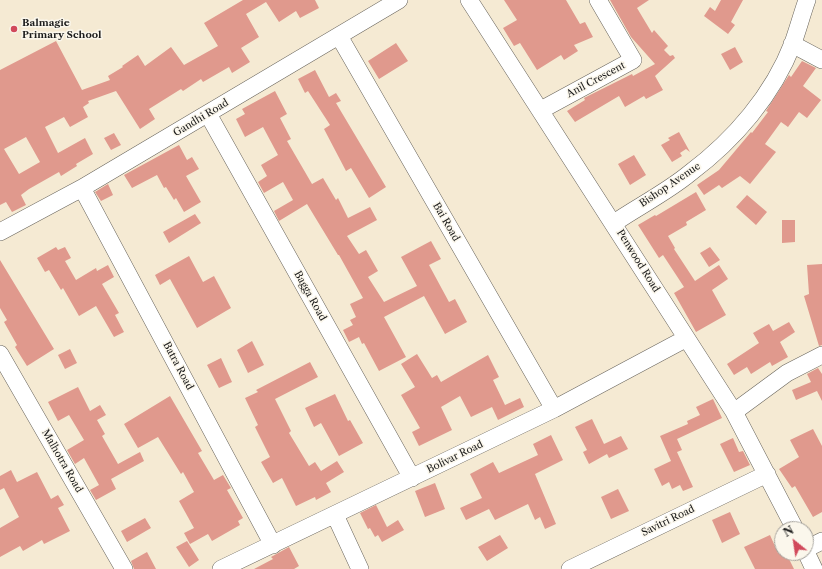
<!DOCTYPE html>
<style>
body{margin:0}
#map{position:relative;width:822px;height:569px;overflow:hidden;background:#f5ead3;font-family:"Libre Caslon Text",serif}
canvas{display:block}
.north{position:absolute;left:774px;top:521px;width:40px;height:40px;box-sizing:border-box;background:#fbf7ec;border:1px solid #a29f99;border-radius:50%;rotate:330deg;font-size:11px;font-weight:700;line-height:16px;text-align:center;color:#1c1c1c}
.north::after{content:'';display:block;margin:auto;width:14px;height:18px;background:#d1495b;clip-path:polygon(50% 0,100% 100%,50% 72%,0 100%)}
</style>
<div id="map">
<canvas width="822" height="569"></canvas>
<div class="north">N</div>
</div>
<script>
const g = document.querySelector('canvas').getContext('2d');
g.lineJoin = 'round';
function fill(path, color) { g.fillStyle = color; g.fill(path, 'evenodd'); }
function trace(path, color, width, dash) { g.strokeStyle = color; g.lineWidth = width; g.lineCap = dash ? 'butt' : 'round'; g.setLineDash(dash || []); g.stroke(path); }
function drawText(font, color, halo, rows, align = 'center') {
  g.font = font + ' "Libre Caslon Text",serif'; g.lineWidth = 3; g.setLineDash([]); g.textBaseline = 'middle'; g.strokeStyle = halo; g.fillStyle = color; for (const [text, x, y, turn = 0] of rows) {
    g.save(); g.translate(x, y); g.rotate((+turn || 0) * Math.PI / 180); g.textAlign = isNaN(turn) ? turn : align; if (halo) g.strokeText(text, 0, 0); g.fillText(text, 0, 0); g.restore();
  }
}
fill(new Path2D(`
 M243,0h72l4,8 -19,10 -4,-7 -17,11 -13,-20 -20,12 13,23 -18,11 9,14 -18,11 -3,-6 -26,15 -2,-3 -18,12 -2,-2 -32,20 6,10 -15,10 -24,-38 -28,10 1,2 -6,4 5,10 -18,10 -6,-10 -19,10 13,26 27,-15 8,16 -17,10 1,2 -16,10 -2,-4 -30,17 -8,6 5,10 -14,7 -6,-10 -6,3v-135l56,-29 26,49 28,-10 -2,-4 15,-9 -1,-1 16,-11 7,11 26,-19 13,18 34,-19 -14,-23zM26,137l14,25 -21,12 -15,-25z
 M504,0h62l14,24 5,-2 8,15 -19,8 4,6 -14,9 -3,-5 -24,15 -17,-27 -6,3 -11,-18 14,-8z
 M610,0h39l-12,8 15,25 2,-3 14,16 -4,4 6,6 3,-1 2,3 -20,18 8,14 -17,9 -2,-3 -19,11 -6,-11 -44,26 -8,-11 18,-11 -1,-2 48,-24 1,2 22,-12 -24,-27z
 M721,0h22l-12,22 4,3 -7,9 -24,-18 6,-9 5,4z
 M396,43l12,18 -29,18 -11,-18z
 M735,47l8,15 -13,8 -9,-16z
 M802,61l14,7 -13,18 18,14 -14,18 -8,-6 -11,15 -7,-5 -16,22 11,8 -26,32 -10,-8 -18,12 -3,-3 -15,10 -7,-10 22,-15 32,-38 1,1 16,-21 -2,-1 23,-36 2,2z
 M315,70l14,27 7,-4 5,8 -5,2 50,84 -17,11 -18,-30 -5,3 -22,-42 6,-4 -22,-34 -3,2 -7,-14z
 M275,91l12,23 -7,4 11,21 -4,2 25,43 11,-6 13,22 2,-2 10,20 22,-11 7,13 -30,16 12,18 7,-4 12,21 -10,6 16,25 33,-16 -16,-29 30,-16 10,18 -12,6 20,37 6,-3 12,23 -22,12 -21,-38 -40,21 22,40 -27,14 -15,-28 -2,1 -3,-7 -10,5 -6,-12 10,-5 -3,-5 6,-3 -6,-13 13,-6 -24,-43h-1l-31,-51 -28,17 -5,-10 19,-11 -10,-18 -19,11 -6,-11 9,-6 -6,-11 17,-10 -15,-28 -18,10 -9,-18 9,-5 -3,-5z
 M679,132l11,20 -4,-3 -6,4 2,3 -10,6 -11,-17 9,-5 -2,-2z
 M114,133l7,12 -10,5 -7,-12z
 M179,145l8,15 5,-3 7,12 -13,7 15,26 -17,10 -8,-14 -2,2 -8,-13 -2,1 -7,-13 -25,13 -8,-13z
 M634,155l12,20 -16,10 -12,-21z
 M108,184l5,11 -12,6 -6,-9z
 M696,192l10,18 -20,12 1,3 -19,11 7,12 -1,1 21,32 24,-16 9,14 -16,11 14,25 -30,17 -22,-39 10,-6 -21,-32 -4,3 -21,-33 17,-10 1,1z
 M747,195l20,17 -11,13 -20,-18z
 M195,214l6,9 -32,20 -6,-11z
 M782,220h13v22l-13,1z
 M56,247l2,3 7,-3 6,11 -6,3 11,19 20,-12 1,3 11,-6 6,12 -12,7 17,29 -4,2 9,17 -10,5 -18,-31 -17,10 -16,-28 -2,2 -12,-20 -4,2 -8,-14z
 M710,247l10,13 -11,7 -9,-14z
 M189,256l14,26 11,-6 17,32 -34,20 -27,-49 -10,6 -5,-10z
 M0,260l54,89 -27,17 -12,-19 2,-2 -13,-23 3,-2 -7,-12z
 M822,264v81l-3,1 -15,-50 5,-2 -2,-29z
 M789,322l6,10 -15,10 8,15 -16,9 -2,-4 -19,12 -4,-7 -13,8 -7,-11 32,-21 -6,-10 16,-9 4,7z
 M252,341l12,24 -16,8 -11,-23z
 M70,349l7,14 -12,6 -7,-14z
 M417,354l15,24 5,-3 4,7 47,-27 11,22 -6,3 12,25 15,-7 4,9 -26,13 -6,-13 -21,10 -11,-21 -19,11 11,23 -33,16 -7,-14 8,-4 -19,-33 14,-8 -14,-23z
 M221,358l11,24 -13,6 -12,-23z
 M310,362l8,15 -43,22 16,32 -2,2 20,33 6,-4 6,9 16,-10 7,11 -18,11 5,9 -15,8 -1,-3 -19,9 -14,-28 -9,5 -12,-21 9,-5 -15,-30 3,-2 -13,-27 13,-6 -2,-2z
 M818,368l4,6v27l-5,-10 -21,9 -4,-10 19,-8 -4,-8z
 M78,387l12,24 10,-6 6,10 -9,5 8,14 -3,2 16,28 22,-12 4,9 -33,18 5,10 -20,11 -6,-10 9,-5 -15,-27 -9,6 -8,-14 17,-10 -15,-25 -11,6 -10,-19z
 M335,394l13,27 2,-1 13,23 -24,13 -18,-33 -7,4 -9,-19z
 M170,396l32,55 -4,2 16,27 9,-5 8,13 -4,2 16,28 -5,3 2,4 -28,16 -4,-7 -18,10 -6,-11 10,-5 -15,-27 15,-9 -11,-20 -2,2 -23,-37 -20,11 -14,-24z
 M713,399l9,19 -45,21 5,11 -5,2 16,35 -10,4 -3,-6 -8,4 -3,-7 -7,4 -8,-17 17,-8 -11,-25 28,-12 -1,-3 13,-6 -4,-8z
 M592,419l12,25 17,-8 7,13 -19,9 -2,-4 -18,10 -6,-12 4,-2 -12,-23z
 M813,429l9,17v66l-9,5 -18,-31 -3,2 -13,-19 20,-12 -9,-17z
 M551,435l12,25 -28,14 21,50 -11,5 -5,-12 -5,3 -7,-16 -33,16 -6,-11 -23,11 -6,-12 22,-10 -12,-24 23,-12 6,11 39,-18 -5,-11z
 M733,438l6,14 4,-1 7,14 -16,7 -14,-28z
 M11,470l6,12 20,-10 14,27 7,-4 6,10 -6,3 12,23 -26,13 -2,-4 -19,11 -3,-5 -20,11v-29l19,-11 -15,-29 -4,2v-14z
 M435,483l10,26 -20,8 -10,-26z
 M618,489l11,22 -18,8 -10,-22z
 M376,505l11,22 11,-7 6,10 -22,12 -4,-7 -3,2 -5,-9 -2,1 -8,-16z
 M730,512l10,22 -18,9 -10,-23z
 M145,518l6,10 -24,14 -6,-11z
 M500,535l8,13 -21,13 -9,-14z
 M770,535l8,18h8l8,16h-39l-11,-22z
 M187,541l12,19 -10,7 -13,-20z
 M289,547l10,19 -5,3h-40l19,-10 -2,-2z
 M147,552l9,17h-22l-3,-8z`), '#e0998d');
const minor = new Path2D(`
 M469,0l265,412 61,117
 M339,36l215,373
 M792,44l30,16
 M541,110l92,-50 -35,-60
 M208,114l204,364
 M82,188l191,357
 M614,223c25,-17 53,-31 76,-50 44,-33 83,-78 103,-130 5,-14 9,-29 14,-43
 M0,232l82,-44 317,-188
 M0,354l124,215
 M734,412l53,-39 35,-18
 M335,515l25,54
 M806,549l16,-8
 M806,552l8,17
 M221,569l333,-160 131,-70
 M570,569l197,-95`);
trace(minor, '#68645c', 18);
trace(minor, '#fff', 17);
for (const [x, y, r, color] of [
 [14,29,4,"#d1495b"]
]) { const dot = new Path2D(); dot.arc(x, y, r, 0, 2 * Math.PI); g.fillStyle = color; g.fill(dot); trace(dot, '#fbf7ec', 1.5); }
drawText('bold 10px', '#1c1c1c', '#fbf7ec', [
 ["Balmagie",22,23],
 ["Primary School",22,35]
], 'left');
drawText('10px', '#1c1c1c', '#fbf7ec', [
 ["Anil Crescent",596,80,-28],
 ["Gandhi Road",201,118,-31],
 ["Bishop Avenue",670,185,-34],
 ["Bai Road",446,222,60],
 ["Penwood Road",638,261,58],
 ["Bagga Road",310,296,61],
 ["Batra Road",178,366,62],
 ["Bolivar Road",455,457,-26],
 ["Malhotra Road",62,461,60],
 ["Savitri Road",668,521,-26]
]);
</script>
